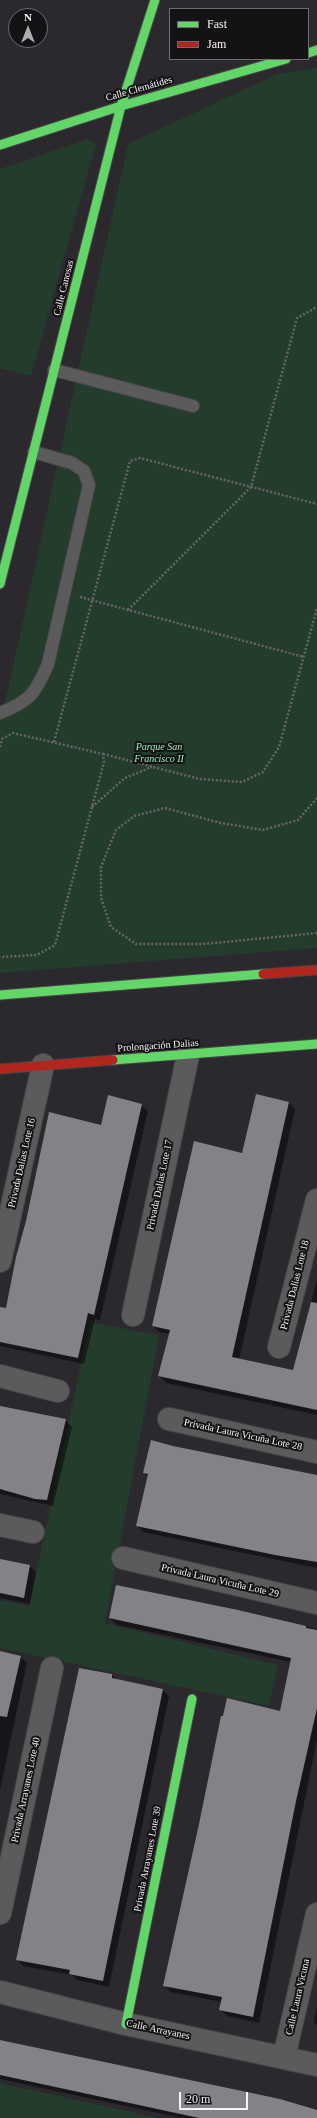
<!DOCTYPE html>
<meta charset="utf-8">
<style>
body{margin:0}
#map{position:relative;width:317px;height:2118px;overflow:hidden;background:#2b292d;font-family:"Times New Roman",serif}
canvas{display:block}
.legend{position:absolute;left:169px;top:8px;width:140px;height:52px;box-sizing:border-box;background:#141214;border:1px solid #6e6c6f;margin:0;padding:5px 7px;list-style:none;font-size:12px;color:#f6f3f7}
.legend li{display:flex;align-items:center;gap:8px;height:20px}
.legend b{width:20px;border:1px solid #6e6c6f}
.north{position:absolute;left:8px;top:8px;width:40px;height:40px;box-sizing:border-box;background:#141214;border:1px solid #6e6c6f;border-radius:50%;rotate:0deg;font-size:11px;font-weight:700;line-height:16px;text-align:center;color:#f6f3f7}
.north::after{content:'';display:block;margin:auto;width:14px;height:18px;background:#afacb0;clip-path:polygon(50% 0,100% 100%,50% 72%,0 100%)}
.scale{position:absolute;left:179px;top:2092px;width:69px;height:18px;box-sizing:border-box;border:2px solid #f6f3f7;border-top:0;padding-left:5px;font-size:12px;line-height:14px;white-space:nowrap;color:#f6f3f7;-webkit-text-stroke:3px #141214;paint-order:stroke}
</style>
<div id="map">
<canvas width="317" height="2118"></canvas>
<ul class="legend">
<li><b style="height:5px;background:#63d668"></b>Fast</li>
<li><b style="height:5px;background:#b3261e"></b>Jam</li>
</ul>
<div class="north">N</div>
<div class="scale">20 m</div>
</div>
<script>
const g = document.querySelector('canvas').getContext('2d');
g.lineJoin = 'round';
function fill(path, color) { g.fillStyle = color; g.fill(path, 'evenodd'); }
function trace(path, color, width, dash) { g.strokeStyle = color; g.lineWidth = width; g.lineCap = dash ? 'butt' : 'round'; g.setLineDash(dash || []); g.stroke(path); }
function drawText(font, color, halo, rows, align = 'center') {
  g.font = font + ' "Times New Roman",serif'; g.lineWidth = 4; g.setLineDash([]); g.textBaseline = 'middle'; g.strokeStyle = halo; g.fillStyle = color; for (const [text, x, y, turn = 0] of rows) {
    g.save(); g.translate(x, y); g.rotate((+turn || 0) * Math.PI / 180); g.textAlign = isNaN(turn) ? turn : align; if (halo) g.strokeText(text, 0, 0); g.fillText(text, 0, 0); g.restore();
  }
}
fill(new Path2D(`
 M317,68v880l-317,25v-248l128,-581 149,-70z
 M88,139l8,5 -65,232 -31,-8v-199z
 M90,1322l69,13 -54,288 173,42 -9,41 -269,-58v-48l29,6z
 M0,2083l158,35h-158z`), '#243c2c');
fill(new Path2D(`
 M289,1103l6,6 -56,251 55,11 23,-92v136l-151,-32 -6,-7 10,-42 -11,-2 -6,-7 90,-171z
 M141,1105l7,6 -48,209 -5,-1 -11,45 -84,-18v-39l7,2 95,-183z
 M0,1407l65,13 7,7 -19,79 -53,-12z
 M173,1447l144,30v91l-174,-36 -6,-7 12,-48 -5,-4z
 M0,1560l30,6 6,6 -6,32 -30,-6z
 M116,1586l201,43v111l-58,283 -32,-7 -7,-7 2,-7 -52,-10 -6,-7 117,-272 10,-51 -174,-37 -7,-7z
 M0,1652l21,5 6,6 -27,127z
 M112,1675l5,5 46,10 6,6 -60,291 -32,-7 -5,-5 -49,-9 -6,-7 36,-161z
 M317,2006v19l-3,-3z
 M0,2040l61,15 256,55v8h-136l-181,-39z`), '#0007');
fill(new Path2D(`
 M256,1094l33,8 -57,255 61,13 18,-68 6,1v107l-159,-34 12,-46 -18,-4 42,-185 48,12z
 M108,1095l34,9 -48,211 -6,-2 -10,45 -78,-16v-35l6,1 10,-51 10,-36 23,-109 52,13z
 M0,1406l66,13 -19,81 -12,-1 -35,-10z
 M151,1440l22,6 144,29v87l-42,-7 -139,-29 12,-52 -5,-1z
 M0,1559l30,6 -6,33 -24,-5z
 M116,1585l122,25 68,16v2l11,2v78l-21,93 -43,216 -34,-7 3,-13 -59,-11 36,-162 22,-108h2l4,-18 53,13 11,-53 -182,-40z
 M0,1651l21,5 -14,61 -7,-1z
 M79,1668l33,6v4l51,11 -60,292 -34,-7 1,-4 -54,-10z
 M0,2040l280,59 37,11v8h-118l-199,-43z`), '#848286');
const lane = new Path2D(`
 M54,370l139,36
 M0,713c30,-12 35,-19 48,-49l41,-179 -5,-14 -12,-8 -38,-11`);
const street = new Path2D(`
 M0,1261l43,-196
 M133,1315l55,-260
 M279,1347l38,-147
 M0,1376l58,15
 M169,1419l148,33
 M0,1525l33,7
 M123,1558l194,45
 M0,1913l52,-245
 M0,1992l126,32 191,41
 M284,2057l33,-143`);
const fast = new Path2D(`
 M308,53l9,-3
 M0,145l121,-39 165,-47
 M0,584l121,-478 34,-106
 M0,995l263,-21
 M113,1060l204,-16
 M126,2024l66,-325`);
const jam = new Path2D(`
 M263,974l54,-4
 M0,1069l113,-9`);
trace(lane, '#474648', 14);
trace(street, '#474648', 24);
trace(fast, '#474648', 11);
trace(jam, '#474648', 11);
trace(new Path2D(`
 M80,597l224,60
 M128,610l123,-123 46,-169 20,-11
 M54,742l76,-281 10,-3 177,46
 M0,747l2,-8 11,-6 90,21 1,8 -49,183 -18,10 -37,2
 M103,754l97,25 42,3 21,-10 16,-25 38,-139
 M317,798l-19,22 -35,10 -42,-7 -56,-15 -31,8 -18,14 -15,37v31l10,29 25,17h68l113,-11
 M92,807l33,-29 27,-11`), '#676567', 2.5, [2, 2]);
trace(lane, '#5c5b5b', 12);
trace(street, '#5c5b5b', 22);
trace(fast, '#63d668', 9);
trace(jam, '#b3261e', 9);
drawText('10px', '#f6f3f7', '#141214', [
 ["Calle Clemátides",139,89,-16],
 ["Calle Canosas",64,288,-76],
 ["Prolongación Dalias",158,1046,-4],
 ["Privada Dalias Lote 16",22,1163,-77],
 ["Privada Dalias Lote 17",160,1185,-78],
 ["Privada Dalias Lote 18",295,1285,-76],
 ["Privada Laura Vicuña Lote 28",243,1435,12],
 ["Privada Laura Vicuña Lote 29",220,1581,13],
 ["Privada Arrayanes Lote 40",26,1790,-78],
 ["Privada Arrayanes Lote 39",148,1859,-79],
 ["Calle Laura Vicuna",298,1997,-77],
 ["Calle Arrayanes",158,2030,12]
]);
drawText('italic 10px', '#9eedb7', '#141214', [
 ["Parque San",159,747],
 ["Francisco II",159,759]
]);
</script>
